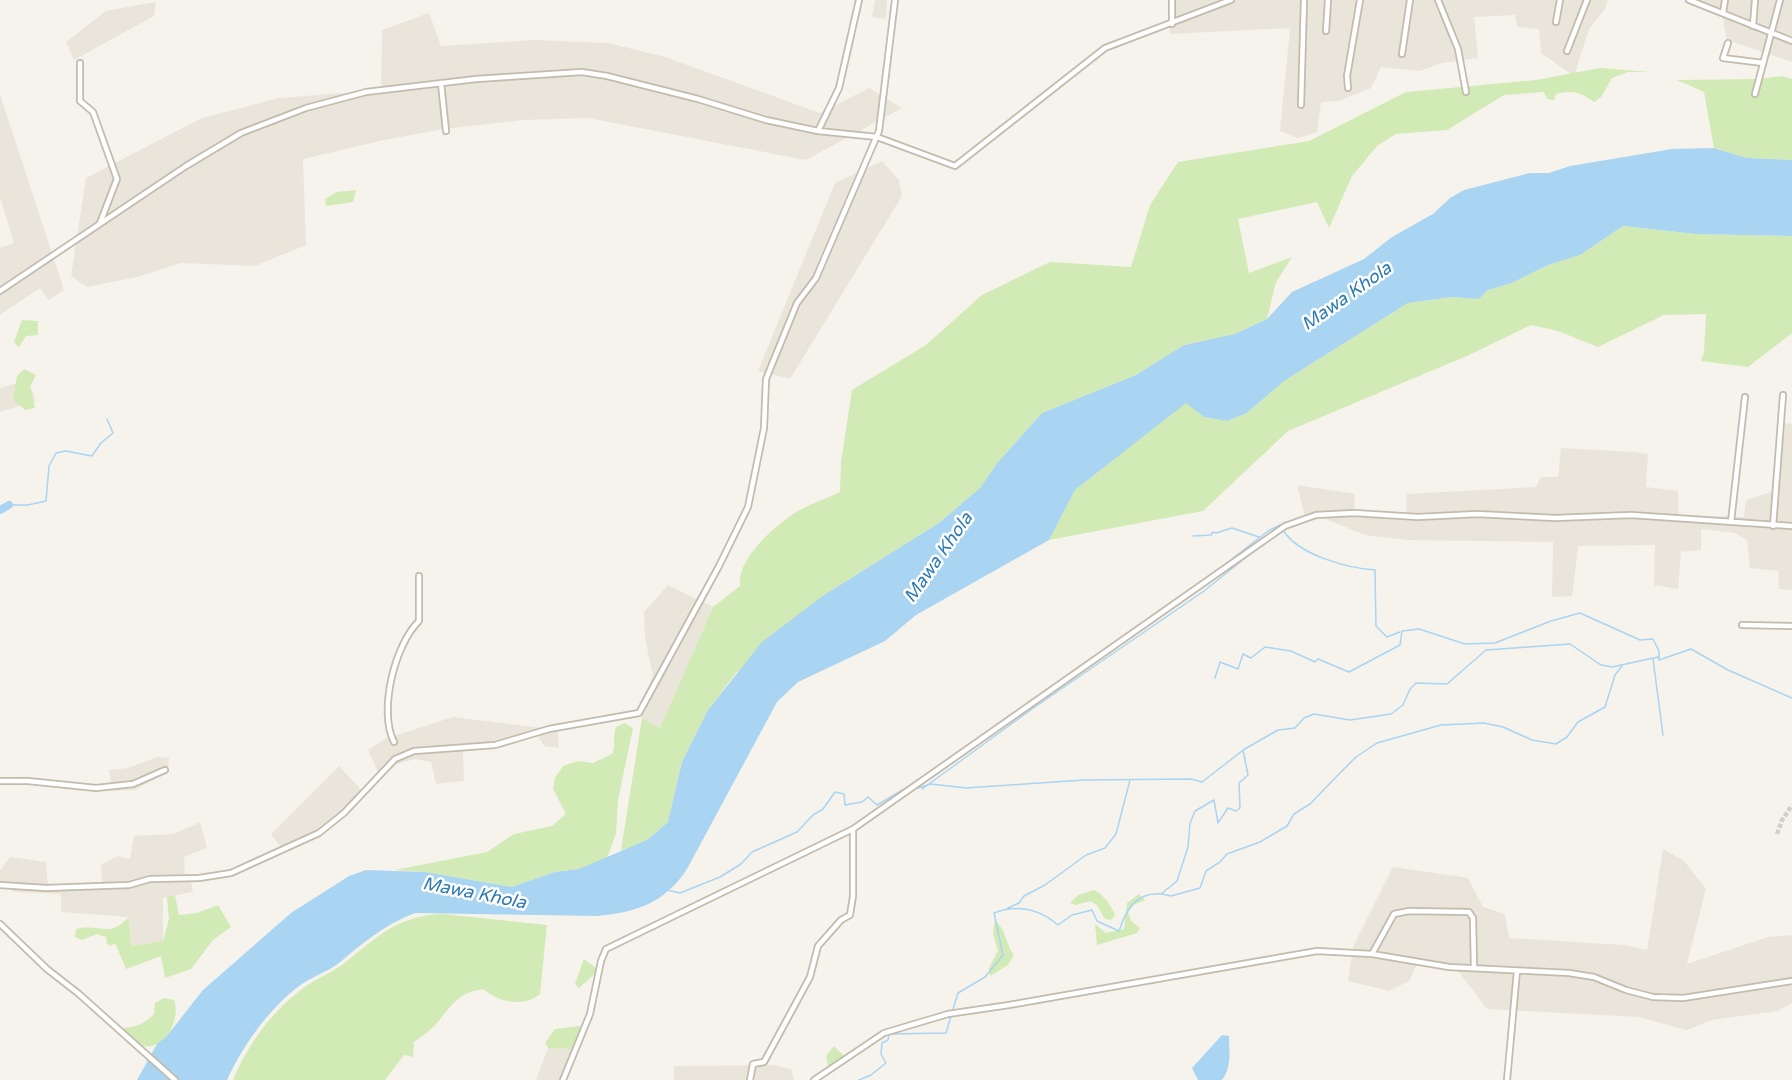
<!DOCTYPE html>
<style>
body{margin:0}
canvas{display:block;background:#f6f3ec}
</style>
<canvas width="1792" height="1080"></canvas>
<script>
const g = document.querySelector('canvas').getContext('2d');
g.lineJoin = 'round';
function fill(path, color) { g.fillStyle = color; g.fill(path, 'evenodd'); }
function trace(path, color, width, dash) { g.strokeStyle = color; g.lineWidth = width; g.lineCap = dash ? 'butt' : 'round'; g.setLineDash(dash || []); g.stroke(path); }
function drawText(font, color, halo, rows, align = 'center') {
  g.font = font + ' "Varela Round",sans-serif'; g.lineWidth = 5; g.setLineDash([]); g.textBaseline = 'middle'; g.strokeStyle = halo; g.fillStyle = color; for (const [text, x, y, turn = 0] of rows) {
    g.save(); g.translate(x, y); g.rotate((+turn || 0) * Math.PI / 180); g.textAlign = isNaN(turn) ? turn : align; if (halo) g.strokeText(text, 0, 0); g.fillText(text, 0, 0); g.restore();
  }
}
fill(new Path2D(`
 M875,0h12l-1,19 -14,-2z
 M1168,0h440l-3,9 -16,20 -14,44 -4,1 -30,-21 -2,-24 -22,-2 -2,-12 -41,2 4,41 -36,5 -22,8 -39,-4 -10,21 -32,13 -18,1 -4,30 -19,6 -18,-7 10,-103 -120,6z
 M1689,0h103v62l-65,-22 -5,-26z
 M156,2l-2,14 -80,44 -8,-18 40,-31z
 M429,13l12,33 94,-6 73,3 57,14 155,56 49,-25 33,20 -96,52 -218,-42 -65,2 -79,9 -60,11 -81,19 3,86 -51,21 -74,-3 -44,14 -50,10 -16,-11 15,-98 116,-60 77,-20 102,-8 1,-60z
 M0,94l64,196 -15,10 -9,-12 -40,27v-67l14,-5 -14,-46z
 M882,161l17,19 3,16 -112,183 -32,-8 77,-188z
 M28,380l8,21 -36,11v-24z
 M1780,422l12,2v166l-13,-1 -1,-18 -28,-3 -3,-28 -13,-7 -33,-4v21l-20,2 -3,37 -24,-4 1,-40 -77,1 -6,50 -20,1 1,-55 -145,-2 -43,-5 -49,-20 -11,2 -8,-32 58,9 -1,19 52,3 1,-22 129,-7 5,-10h17l3,-29 74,4 13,2 -2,33 32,4 1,24 65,2 2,-17 25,-8z
 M668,585l45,22 -53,121 -18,-10 -5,-9 16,-33 -8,-38 -1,-26z
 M453,717l105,13 1,18 -15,-2 -6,-10 -37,12 -38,3 1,30 -28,3 -5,-22 -16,-3 -18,5 -15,11 -4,-3 -10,-22 17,-11z
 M157,757l12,1 -1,14 -33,18 -23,1 -3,-21 19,-2z
 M339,766l26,28 -33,33 -36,20 -16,-1 -9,-12z
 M200,822l7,26 -23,9 1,20h5l3,15 -30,6v43l-32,5 -2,-29 -68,-5v-18l-48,-2 -2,-5 -11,-4v-12l10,-14 36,5 2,23 54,-3 -1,-17 17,-9 12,3 4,-23 40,-2z
 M1663,849l21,12 22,28 -19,75 81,-27 24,-2v68l-14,8 -66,9 -25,10 -49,-13 -151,-8 -28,-37 -33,-7 -10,1 -7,15 -20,10 -41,-10 5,-34 40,-80 75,11 15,29 22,7 4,24 115,7 23,5z
 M548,1048l26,1 -11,31h-27z
 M773,1065l18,4 3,11h-120v-14z`), '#eae5da');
fill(new Path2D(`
 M1600,68l51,4h-23l-16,6 -11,19 -7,5c-14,-10 -21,-12 -38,-8l-2,6 -7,-1 -3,-7 -40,3 -57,35 -51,4 -19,12 -25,30 -23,52 -12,-26 -79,17 11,54 43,-16 -16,25 -9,37 -32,15 -51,11 -48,30 -94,38 -44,49 -18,26 -41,35 -115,72 -88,78 -28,37 -26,52 -14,60 -21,18 -13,7 -13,3 21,-132 18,10 53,-121 27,-21c-3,-25 28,-53 46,-67 15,-12 37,-19 54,-27l1,-30 11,-72 74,-45 56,-50 68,-33 81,5 19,-62 28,-43 131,-21 97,-49 130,-12z
 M1782,76l10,3v81l-45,-2 -33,-10 -10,-56 -27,-12 82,-1z
 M356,190l-3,12 -27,4 -1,-7 12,-7z
 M1623,226l73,8 96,2v97l-44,34 -47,-6 3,-9 2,-38 -42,1 -66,32 -40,-16 -27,-6 -62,30 -181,76 -85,80 -154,29 26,-50 111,-88 18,15 23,4 20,-8 37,-32 124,-78 44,-6 27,2 9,-9 24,-7 36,-18 32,-10z
 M22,320l16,1v14l-12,1 -7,11 -5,-5z
 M24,369l12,6 -6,12 5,21 -10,2 -12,-11 4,-23z
 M625,723l8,5 -15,72 -2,34 -9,24 -28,11 -24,3 -43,15 -87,-15 -30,-2 92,-18 27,-18 38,-8 14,-12 -13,-25 2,-11 8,-12 15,-5 15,2 19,-9c4,-8 0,-16 4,-27z
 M1094,890c11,6 16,14 21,25l-4,5 -6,-1 -8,-14 -7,-4 -14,4 -6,-2 8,-8z
 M1139,894l6,6 -12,5 -5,7 3,9 9,7 -3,5 -40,12 -2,-21 11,9 18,-4 3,-26z
 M175,895l4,20 18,-2 21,-8 13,22 -18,13 -22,29 -26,9 -4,-22 -35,13 -11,-26 -4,3 -4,-2 -1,-7 -9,-3 -15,6 -7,-3 1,-8c24,-6 32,10 53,-12l2,29 32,-5 6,-22 -2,-22z
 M443,914l104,11 -7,69c-17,14 -42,8 -57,-5 -24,3 -32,17 -46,34 -6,7 -15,13 -23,19l-1,15 -9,-2 -19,25h-152c16,-38 40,-70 73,-94 12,-8 25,-13 36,-21 36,-28 53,-49 101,-51z
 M995,920c12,11 10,23 19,35l-6,10 -18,11 -1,-8 9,-17 -5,-17z
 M584,959l15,11 -20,18 -4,-4z
 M164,998l10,2c8,20 -12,58 -38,43 -5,-3 -10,-10 -13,-15 14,-1 21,-4 31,-14l1,-11z
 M580,1026l1,4 -7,19 -26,-1 -3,-5 10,-14z
 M834,1046l13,13 -18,12 -3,-15z`), '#d2eab5');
fill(new Path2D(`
 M1714,148l33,10 45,2v76l-96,-2 -73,-8 -43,29 -32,10 -36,18 -24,7 -9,9 -27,-2 -44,6 -124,78 -37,32 -20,8 -23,-4 -18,-14 -111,87 -26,50 -133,75 -31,26 -87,41 -21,20 -90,167c-23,35 -51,43 -90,47l-182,-3c-30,11 -52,30 -76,50 -12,9 -28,14 -40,23 -32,25 -55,58 -72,94h-90l20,-36 9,-7 37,-47 88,-77 58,-37 17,-6 59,2 87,15 43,-15 24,-3 68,-29 21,-18 14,-60 26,-52 54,-68 62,-47 115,-72 41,-35 18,-26 44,-49 94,-38 48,-30 51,-11 32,-15 25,-27 72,-33 28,-22 41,-23 17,-16 14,-8 66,-17h19l21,-7 102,-17z
 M1222,1035l7,1c0,16 3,31 -7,44h-24l-6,-12z`), '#a9d4f2');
trace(new Path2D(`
 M9,505h19l18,-4 3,-35 7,-13 10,-2 26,5 9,-13 12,-10 -6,-14
 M1283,530c15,25 64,38 92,40l1,56 11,11 13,-5
 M1193,536l18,-1 2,-3 3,1 16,-5 27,9
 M1205,580l63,-49 12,-6
 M1653,659l10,76
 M1215,678l5,-16 18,7 5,-15 8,4 14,-11 26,4 24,11 3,-3 31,13 51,-27 2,-14 17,-2 46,15 30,-1 56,-22 29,-8 60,27 13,-1 6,12v8
 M991,729l80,-55
 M1340,773l16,-16 21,-14 64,-18 43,-2 19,4 29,13 24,4 11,-7 11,-15 27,-15 10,-32 7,-9
 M910,785l21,-13
 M918,788l13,-4 35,4 118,-8 107,-1 11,3 40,-31
 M922,789l110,-80 172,-118 56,-45
 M667,890l13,3 40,-16 21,-13 11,-12 45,-20 16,-17 10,-6 12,-17 9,2 1,11 17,-3 6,-5 9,8 34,-20
 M1162,894l9,2 29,-8 6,-17 14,-9 7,-8 33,-12 27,-16 7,-12 16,-10 29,-30
 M1008,908l11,-5 5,-7 21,-11 41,-30 19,-7 11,-14 14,-54
 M952,1012l6,-19 27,-16 18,-22 -9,-42c24,-9 45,-4 64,12l14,-10 20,-5 5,11 22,10c7,-21 17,-39 42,-37l16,-13 11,-34 2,-24 5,-12 19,-11 4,23 10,-15 8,3 4,-3 -1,-25 9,-8 -5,-25 35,-20 17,-2 9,-10 10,-4 36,6 41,-6 12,-9 7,-16 6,-6 31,1 39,-34 84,-6 31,21 11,2 46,-10 1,3 32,-11 37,21 64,28
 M859,1080l12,-5 15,-12 -5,-9 1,-11 6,-3 1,-6 57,-1 5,-17`), '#a9d4f2', 1.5);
trace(new Path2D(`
 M0,510l9,-5`), '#a9d4f2', 8);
trace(new Path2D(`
 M1777,834l5,-14 10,-15`), '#d4d0c8', 4.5, [4.5, 2]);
const street = new Path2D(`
 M1172,0v24
 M1438,0l20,49 8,43
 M1689,0l103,41
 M1723,13l2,-13
 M1556,22l4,-22
 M1753,26l2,-26
 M1326,31l2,-31
 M1728,43l-5,15 40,5
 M1567,51l20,-51
 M1402,54l8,-54
 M80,63v38l13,11 24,67 -17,44
 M441,83l5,48
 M1348,88l-1,-12 13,-76
 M1755,94l25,-94
 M1301,105l3,-105
 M818,131l21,-43 20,-88
 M0,291l186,-125 55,-33 65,-25 60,-16 110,-13 106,-7 25,4 91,23 68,21 52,11 59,6 78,29 150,-118 126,-48
 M1731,522l14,-125
 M1773,526l10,-131
 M1742,625l50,1
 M394,742c-16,-31 1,-98 25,-121v-45
 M0,781h28l68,7 37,-4 32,-14
 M0,885l46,3 83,-3 21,-6 49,-1 32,-5 88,-40 25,-20 51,-54 19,-8 81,-6 54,-16 90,-16 80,-147 29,-59 16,-79 2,-49 31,-76 19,-25 63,-147 16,-131
 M0,924l47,45 32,25 96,86
 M1372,954l22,-40 15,-3 60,1 4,6 1,50
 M563,1080l27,-66 11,-53 5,-12 247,-120 432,-303 31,-11 38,-2 64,4 59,-3 78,4 76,-3 161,11
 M750,1080l3,-16 11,-2 46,-85 8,-31 23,-26 9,-5 3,-19v-67
 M814,1080l70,-47 64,-19 61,-9 308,-54 55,3 77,13 120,6 25,4 32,13 27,7 30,1 109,-17
 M1507,1080l10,-109`);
trace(street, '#c2bbae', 8);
trace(street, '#fff', 4.5);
drawText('italic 18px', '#2e7ab2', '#fff', [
 ["Mawa Khola",1347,297,-35],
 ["Mawa Khola",939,558,-55],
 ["Mawa Khola",474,894,11]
]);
</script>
